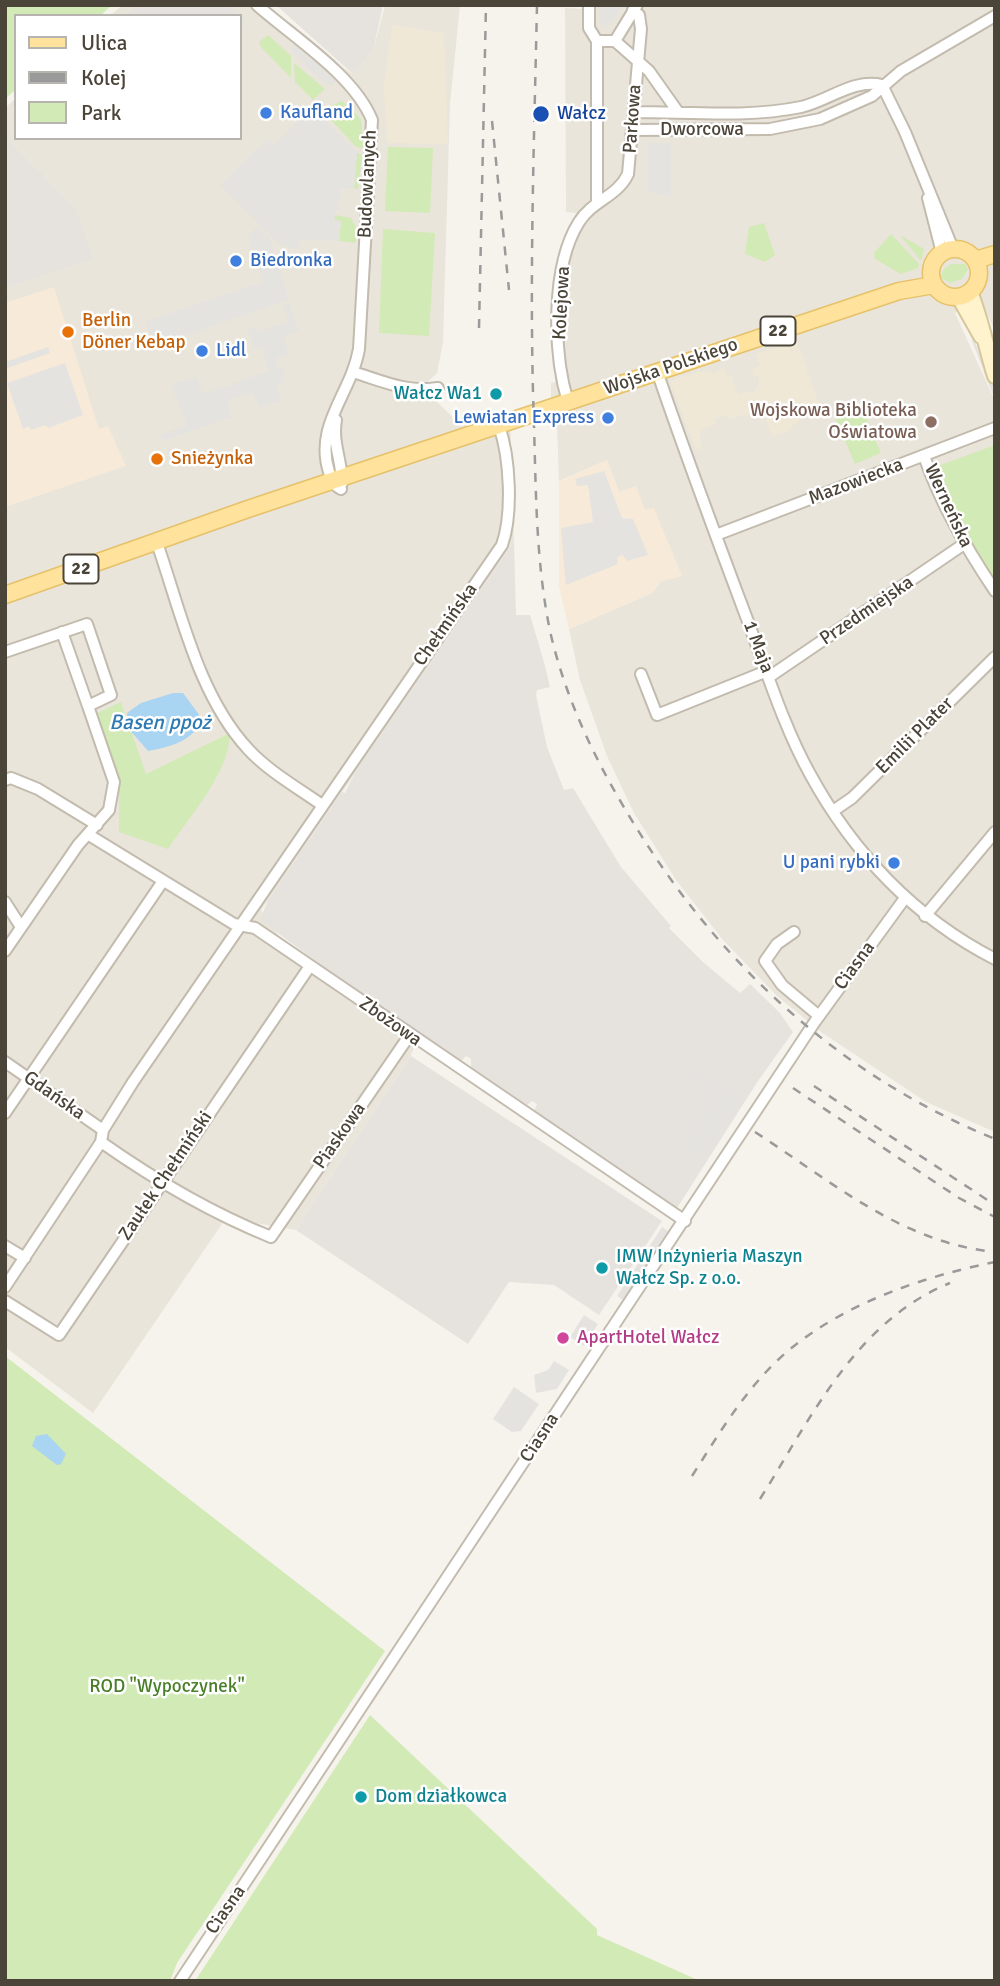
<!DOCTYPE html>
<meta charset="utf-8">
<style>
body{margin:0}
#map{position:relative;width:1000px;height:1986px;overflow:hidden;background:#f6f3ec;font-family:Signika,sans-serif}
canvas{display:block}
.frame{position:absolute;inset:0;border:7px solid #4b4439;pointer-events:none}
.legend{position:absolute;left:14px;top:14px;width:228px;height:126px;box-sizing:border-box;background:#fff;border:2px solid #b7b4b0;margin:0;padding:9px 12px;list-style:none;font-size:21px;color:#4b4439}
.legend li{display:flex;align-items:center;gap:14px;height:35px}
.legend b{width:35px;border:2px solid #b7b4b0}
</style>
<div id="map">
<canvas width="1000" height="1986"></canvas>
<div class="frame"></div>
<ul class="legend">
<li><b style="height:9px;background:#ffe39c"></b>Ulica</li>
<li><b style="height:9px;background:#9a9a9a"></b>Kolej</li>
<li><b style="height:19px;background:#d2eab5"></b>Park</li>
</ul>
</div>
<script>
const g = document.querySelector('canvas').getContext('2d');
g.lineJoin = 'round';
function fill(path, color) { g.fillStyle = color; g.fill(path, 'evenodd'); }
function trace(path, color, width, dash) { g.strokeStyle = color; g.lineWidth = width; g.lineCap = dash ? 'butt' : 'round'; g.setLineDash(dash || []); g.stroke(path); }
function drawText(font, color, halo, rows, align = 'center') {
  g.font = font + ' Signika,sans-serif'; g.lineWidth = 5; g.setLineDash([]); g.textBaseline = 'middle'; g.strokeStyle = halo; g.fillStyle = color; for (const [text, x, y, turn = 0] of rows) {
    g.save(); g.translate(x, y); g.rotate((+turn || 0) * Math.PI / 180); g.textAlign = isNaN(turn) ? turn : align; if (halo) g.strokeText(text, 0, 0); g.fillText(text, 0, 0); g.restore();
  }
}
fill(new Path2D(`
 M122,5h125l106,69 20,-23 12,-46h75l-10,99 -7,238 -6,31 -13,12 8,12 30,29 48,-15 4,131 -253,368 18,26 139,98 -7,22 -115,174 -70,-12 -133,195 -88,-66v-1059l87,-29 -16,-51 -71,-72v-28l11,-10v40h224v-122h-130z
 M584,5h411v326l-16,-36 -24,18 40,88v731l-69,-30 -105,-70 -44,-36 -54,-56 -47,-60 -42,-67 -27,-57 -27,-76 -11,-51 83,-36 9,-12 21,-5 -37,-65 -26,-19 -12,-32 -48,21 -2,-57 -6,-24v-17l4,-1 -1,-108 22,-61 -10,-1 -1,-204 19,1z`), '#eae5da');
fill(new Path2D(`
 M54,287l45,142 9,-3 18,40 -121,41v-204z
 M607,460l12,32 17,-6 9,24 9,-2 28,68 -21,5 -9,12 -83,36 -10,-42v-106z`), '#f7ead8');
fill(new Path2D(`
 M276,5h107l-10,46 -20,23z
 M5,136l71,72 17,51 -88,29z
 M514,542l2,73h14l14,47 6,25 -13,3 -1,5 11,52 17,43 9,-2 48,79 50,59 -2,2 34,34 37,31 10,-9 30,29 13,19 -35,49 -81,127 -143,-97 3,-7 -5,-3 -5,4 -56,-38v-8l-5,-3 -5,5 -9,-5 -75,-50 -117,-86 8,-20 74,-108 3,1 11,-22z
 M411,1056l251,165 -63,94 -45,-30 -45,-3 -41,62 -172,-114z`), '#e6e2dd');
fill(new Path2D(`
 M392,25l52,8 4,111 -61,-1 -3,-57z
 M797,341l23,66 -27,18 -4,6 -17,5 -9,-25 -34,8 -2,-4 -13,4 2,5 -17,6 2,18 -5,2 -26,-69 27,-9 13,-1 3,4 11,-8 3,9 4,-1 7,20 11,-4 1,3 9,-7v-11l-4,1 -3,-8 8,-4 -4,-11z`), '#efe8d6');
fill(new Path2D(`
 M5,5h107l-12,11h-84v73l-11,10z
 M268,35l23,21v22l-30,-31 -2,-5z
 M294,63l31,26 -12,11 -18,-18z
 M342,101l19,18 3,29 -8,-1 -34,-37z
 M388,147l45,1 -3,65 -45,-2z
 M357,153l5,2 -4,34 -4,-1z
 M335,215l16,3 5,9v16l-17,-2 2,-19 -7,-2z
 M764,223l11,32 -10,7 -20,-8 4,-27z
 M383,229l52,4 -6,103 -50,-3z
 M891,234l28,30 -1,4 -17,6 -26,-15 -1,-6z
 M900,235l24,14 -3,12z
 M951,264h14l3,5 -6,10 -12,4 -10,-6 4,-8z
 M860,404l21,49 -26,11 -21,-49z
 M995,445v137l-24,-32 -33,-84z
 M121,702l25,72 84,-41c-1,41 -40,82 -62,116l-49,-17v-55l-22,-64z
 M5,1356l380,295 -208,312 -7,18h-165z
 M370,1715l227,214v6l103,46h-505z`), '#d2eab5');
fill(new Path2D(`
 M137,5h94l15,17 -5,5 -1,-11h-115z
 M599,5h25l-11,16 -9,6 -5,-6z
 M293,43l8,6 35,32 -5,5 -19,-14 -20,-21z
 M313,108l44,45 -3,35h-12l-8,32 7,1 -2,20 -39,-1 -2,9 -18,-4 -60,-60 47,-46 6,6z
 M648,143h23v54l-23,-5z
 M258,226l12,12 19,62 -134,46 -10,-24 118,-40 -15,-46z
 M289,303l10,28 -15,5 5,18 -14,5 3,9 6,-2 2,8 -3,1 2,6 -9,4 5,15 -22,8 -6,-16 -26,9 5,16 -70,24 -2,-6 27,-10 -16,-40 25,-8 7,17 66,-23 -7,-23 -7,1 -8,-20 8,-3 3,6 31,-10 -6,-17z
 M973,337l22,53v10l-23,-59z
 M48,347l2,6 -45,16v-7z
 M65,363l18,52 -35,13 -2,-3 -15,5 -2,-4 -6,3 -16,-46z
 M604,471l18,47 11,1 15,36 -21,6 -4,-6 -6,2 1,7 -52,21 -5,-57 32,-6 -5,-37 -11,1 -2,-7z
 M696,1067l45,36 -39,56 -20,-14 33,-49 -25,-23z
 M662,1227l6,4 -45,69 -6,-4z
 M584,1315l14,9 -14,22 -14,-9z
 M554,1361l15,9 -12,19 -21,4 -2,-18 14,-5z
 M514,1387l25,17 -18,27 -9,1 -19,-13z`), '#e5e3e0');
fill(new Path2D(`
 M173,693h10l17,23v9c-13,18 -31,22 -52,26l-20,-23 -1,-15 14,-10z
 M47,1434l19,20 -5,10 -4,1 -25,-19 4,-10z`), '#a9d4f2');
const street = new Path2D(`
 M257,5c36,32 97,70 115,115l-13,229c-8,45 -45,76 -30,123 3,8 4,13 12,17
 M589,5v23l8,13v160
 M597,41h18l34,30 29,41
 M615,41l22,-36
 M882,85l23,47 48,117
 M635,112c54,0 112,6 166,-5 27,-6 53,-29 81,-22
 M634,130l136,-1 50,-10 52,-23 29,-25 94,-55
 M928,198l14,55
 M657,371c27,80 57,160 87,240 20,52 39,115 66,163 43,79 105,144 185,185
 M353,372c29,9 54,21 85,16
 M568,402c-15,-49 -17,-136 11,-180 14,-22 38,-25 49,-48l13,-145 -2,-14 -6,-5
 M336,420c-4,23 6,41 6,63
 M924,456c17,49 42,92 71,135
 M716,535l279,-107
 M157,543c24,69 41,152 91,206 20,22 50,39 74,56
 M62,632l26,74
 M5,652l82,-28 24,71 -23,11 26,76 -5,28 -31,35 -73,106
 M641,674l16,41 110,-44
 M769,677l195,-133
 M5,780l6,-2 27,11 59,36
 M833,811l19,-13 143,-141
 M89,835l145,89 21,4 430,293
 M5,902l16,25
 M925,916l70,-84
 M794,932l-17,12 -12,17 17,24 37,31
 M5,1062l98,68
 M5,1113l158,-232
 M101,1142c54,38 108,70 170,95l138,-201
 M5,1246l20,12
 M5,1287l96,-145 2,-12 30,-48 369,-537c11,-31 8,-88 -3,-119
 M5,1301l54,34 251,-369
 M180,1981l634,-958 91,-125`);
const secondary = new Path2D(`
 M970,292c11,27 16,55 25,84
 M959,297l22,39`);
const primary = new Path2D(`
 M931 273a24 24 0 1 1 48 0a24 24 0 1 1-48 0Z
 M976,260l19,-6
 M5,595l243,-86 651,-218 35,-6`);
trace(street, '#c2bbae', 14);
trace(secondary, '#d6c79b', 18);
trace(primary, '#e6c16a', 19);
trace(street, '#fff', 10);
trace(secondary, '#fff3cd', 14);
trace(primary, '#ffe39c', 16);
trace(new Path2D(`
 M537,5c-3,140 -8,280 -3,420 2,69 2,138 16,206 15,66 43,125 78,183 87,146 208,260 367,325
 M492,121l17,169
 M479,328l7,-323
 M814,1086l181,119
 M793,1088l166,110 36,19
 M755,1132c76,49 147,111 240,120
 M692,1476c23,-36 45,-73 74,-104 56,-61 149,-94 229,-110
 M760,1499c51,-81 96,-178 190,-216`), '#9a9a9a', 2.5, [9, 9]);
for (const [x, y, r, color] of [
 [266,113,7,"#3f7fe0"],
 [541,114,9,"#1a4fb4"],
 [236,261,7,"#3f7fe0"],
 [68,332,7,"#e8710a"],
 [202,351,7,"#3f7fe0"],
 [496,394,7,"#0f9aa8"],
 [608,418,7,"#3f7fe0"],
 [931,422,7,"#8d6e63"],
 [157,459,7,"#e8710a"],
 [894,863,7,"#3f7fe0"],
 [602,1268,7,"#0f9aa8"],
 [563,1338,7,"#d1479c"],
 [361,1797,7,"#0f9aa8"]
]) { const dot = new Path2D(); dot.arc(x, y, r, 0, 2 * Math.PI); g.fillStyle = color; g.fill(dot); trace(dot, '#fff', 2.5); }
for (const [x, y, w] of [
 [778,331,35],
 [81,569,35]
]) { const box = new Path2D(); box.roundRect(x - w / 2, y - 14.5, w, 29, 5); g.fillStyle = '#fff'; g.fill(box); trace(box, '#4b4439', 2); }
drawText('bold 18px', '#4b4439', null, [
 ["22",778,331],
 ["22",81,569]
]);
drawText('19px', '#366cbe', '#fff', [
 ["Kaufland",280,113],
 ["Biedronka",250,261],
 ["Lidl",216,351],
 ["Lewiatan Express",594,418,"right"],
 ["U pani rybki",880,863,"right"]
], 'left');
drawText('19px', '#164399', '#fff', [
 ["Wałcz",557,114]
], 'left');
drawText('19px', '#4b4439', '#fff', [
 ["Parkowa",633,119,-86],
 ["Dworcowa",702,130],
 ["Budowlanych",368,184,-87],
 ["Kolejowa",562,303,-87],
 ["Wojska Polskiego",671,367,-19],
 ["Mazowiecka",856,482,-21],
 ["Werneńska",948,506,65],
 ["Przedmiejska",867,611,-34],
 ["Chełmińska",446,625,-55],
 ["1 Maja",758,647,69],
 ["Emilii Plater",915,736,-45],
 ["Ciasna",855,966,-54],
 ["Zbożowa",390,1022,35],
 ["Gdańska",54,1096,35],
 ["Piaskowa",340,1136,-55],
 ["Zaułek Chełmiński",166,1176,-56],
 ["Ciasna",540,1438,-57],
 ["Ciasna",226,1910,-55]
]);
drawText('19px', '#c56008', '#fff', [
 ["Berlin",82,321],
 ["Döner Kebap",82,343],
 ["Snieżynka",171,459]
], 'left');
drawText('19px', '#0d838f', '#fff', [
 ["Wałcz Wa1",482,394,"right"],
 ["IMW Inżynieria Maszyn",616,1257],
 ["Wałcz Sp. z o.o.",616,1279],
 ["Dom działkowca",375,1797]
], 'left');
drawText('19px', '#785e54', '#fff', [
 ["Wojskowa Biblioteka",917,411],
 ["Oświatowa",917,433]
], 'right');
drawText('19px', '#b23c85', '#fff', [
 ["ApartHotel Wałcz",577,1338]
], 'left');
drawText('19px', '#4a7f2a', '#fff', [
 ["ROD \"Wypoczynek\"",167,1687]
]);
drawText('italic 21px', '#2e7ab2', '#fff', [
 ["Basen ppoż",160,723]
]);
</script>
